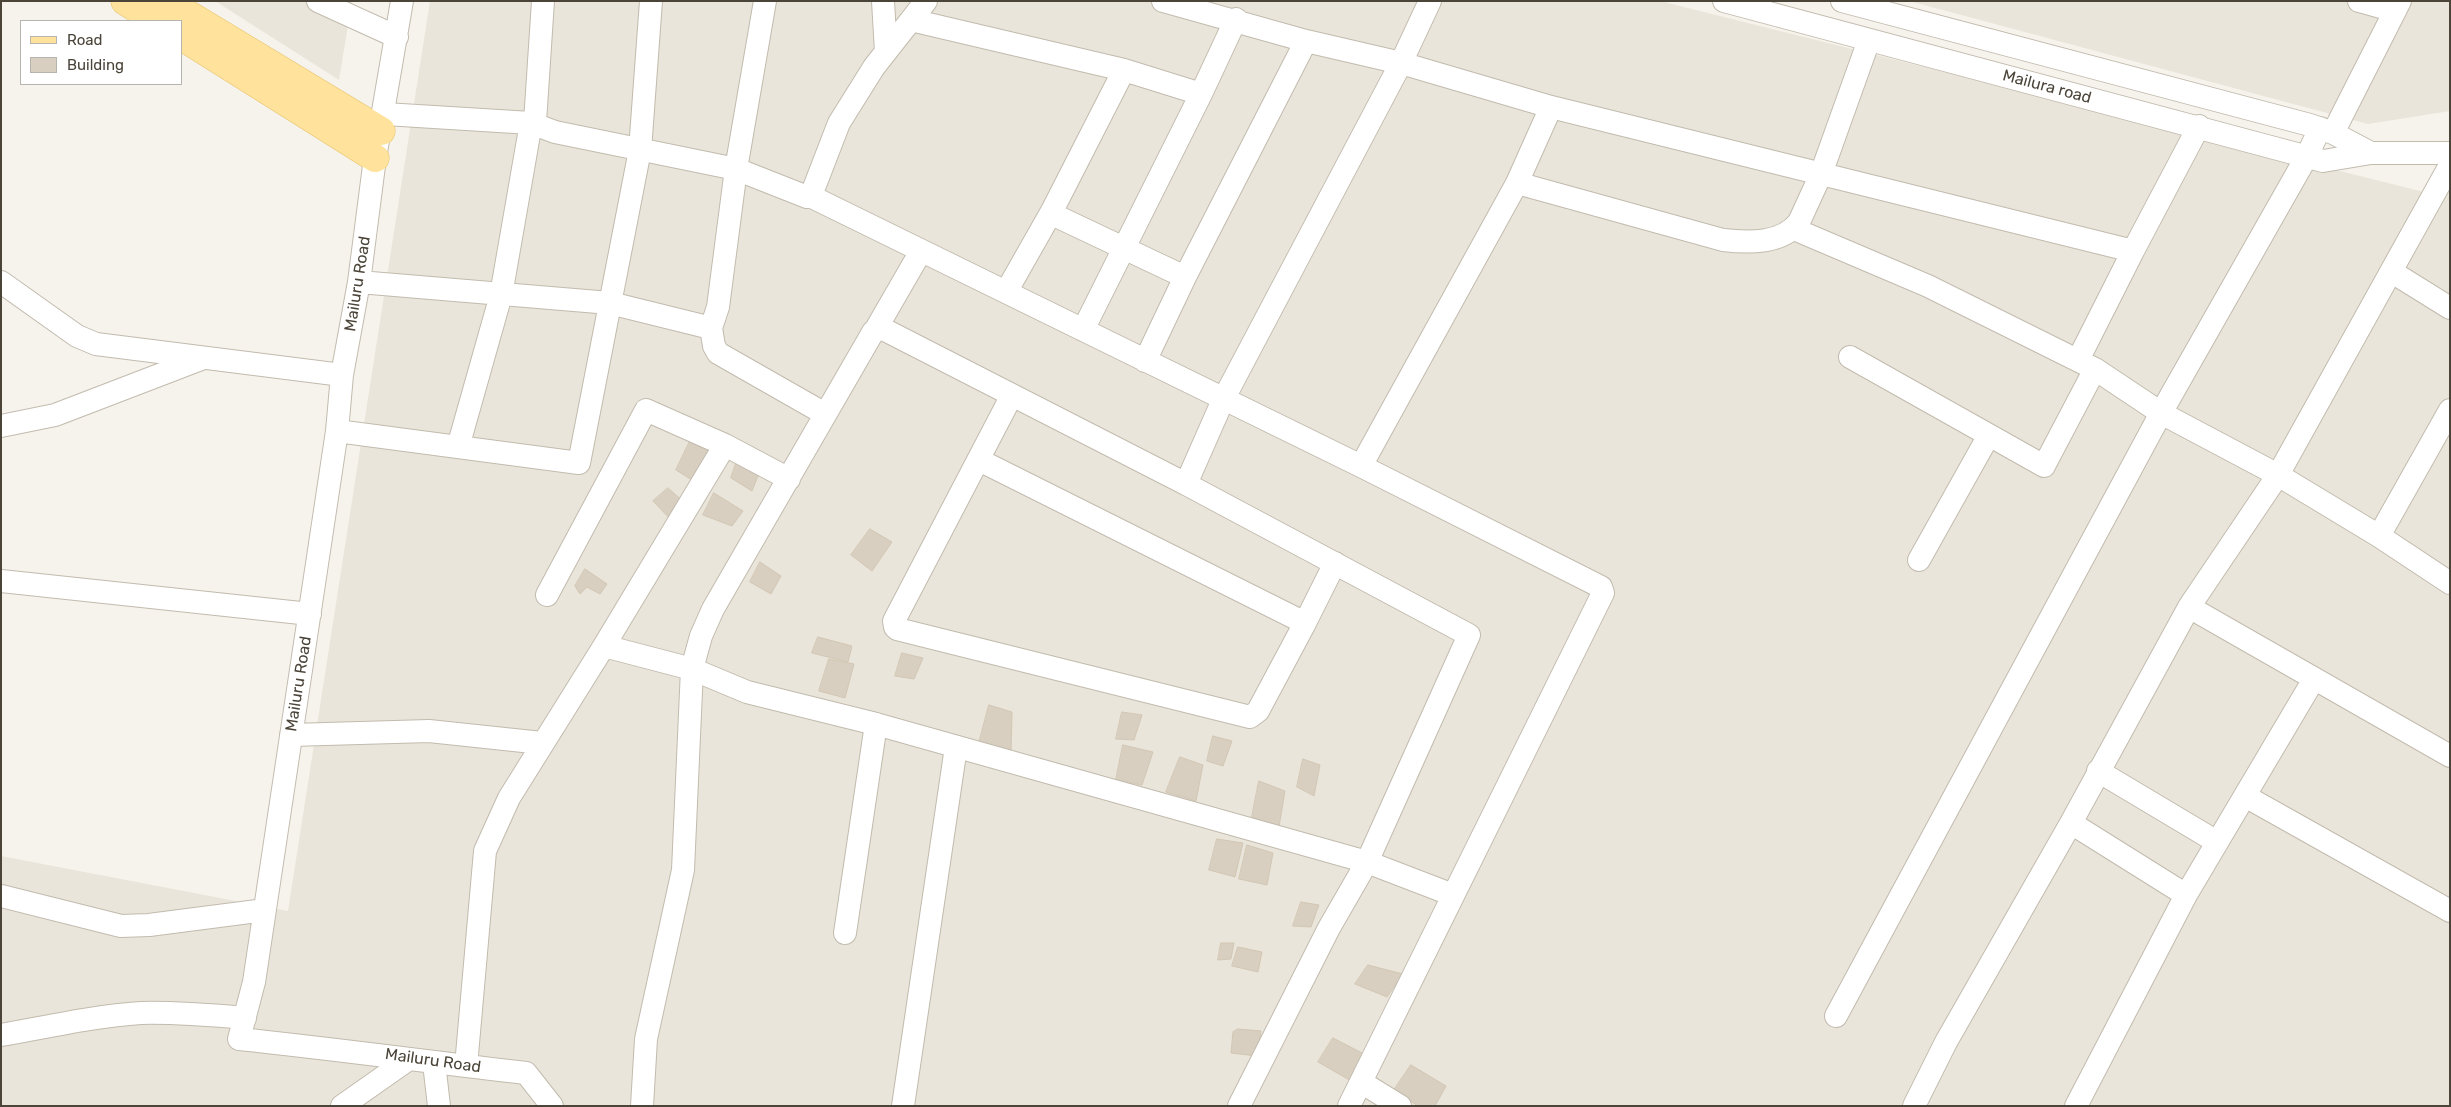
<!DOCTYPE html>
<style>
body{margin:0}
#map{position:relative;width:2451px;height:1107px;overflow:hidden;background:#f6f3ec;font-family:Rubik,sans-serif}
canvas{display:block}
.frame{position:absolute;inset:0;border:2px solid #4b4439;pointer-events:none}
.legend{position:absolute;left:20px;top:20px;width:162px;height:65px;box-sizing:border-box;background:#fff;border:1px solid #b7b4b0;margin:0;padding:6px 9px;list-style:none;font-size:15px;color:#4b4439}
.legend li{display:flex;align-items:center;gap:10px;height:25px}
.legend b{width:25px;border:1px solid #b7b4b0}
</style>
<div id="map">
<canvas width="2451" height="1107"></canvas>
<div class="frame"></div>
<ul class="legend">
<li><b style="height:6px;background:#ffe39c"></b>Road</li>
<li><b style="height:14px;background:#d8cfc1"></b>Building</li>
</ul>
</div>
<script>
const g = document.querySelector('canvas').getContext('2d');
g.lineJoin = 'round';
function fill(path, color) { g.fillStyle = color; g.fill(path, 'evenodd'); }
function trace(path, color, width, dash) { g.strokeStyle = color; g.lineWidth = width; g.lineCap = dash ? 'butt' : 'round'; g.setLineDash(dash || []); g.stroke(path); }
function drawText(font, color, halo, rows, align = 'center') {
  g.font = font + ' Rubik,sans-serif'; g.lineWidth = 4.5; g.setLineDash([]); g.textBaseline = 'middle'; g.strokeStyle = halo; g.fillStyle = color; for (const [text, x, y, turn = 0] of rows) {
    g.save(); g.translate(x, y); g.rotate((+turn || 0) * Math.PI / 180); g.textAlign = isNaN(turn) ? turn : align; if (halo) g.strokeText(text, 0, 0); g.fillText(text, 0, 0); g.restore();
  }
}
fill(new Path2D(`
 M215,1h137l-13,79z
 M430,1h1230l768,192 22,-5v918h-2449v-250l287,55z
 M1909,1h541v110l-82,13z`), '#eae5da');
const building = new Path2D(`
 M690,441l23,13 -18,28 -19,-12z
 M736,463l22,13 -6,15 -21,-13z
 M668,488l17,15 -11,20 -21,-22z
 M714,493l29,18 -11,15 -29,-11z
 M870,529l22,13 -20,29 -21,-16z
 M760,562l21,14 -10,18 -21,-12z
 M585,569l22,15 -7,10 -13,-7 -7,7 -5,-8z
 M818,637l34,9 -4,16 -36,-9z
 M902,653l21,5 -9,21 -19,-3z
 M829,659l25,5 -9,34 -26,-7z
 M989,705l23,7 -1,40 -33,-5z
 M1122,712l20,3 -8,25 -18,-1z
 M1213,736l19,5 -9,25 -16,-5z
 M1123,745l30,7 -11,33 -26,-5z
 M1180,757l23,8 -7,36 -30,-9z
 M1303,759l17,6 -6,31 -17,-9z
 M1259,781l26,10 -6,36 -27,-10z
 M1217,839l26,4 -8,34 -26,-7z
 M1247,845l26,8 -6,32 -28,-6z
 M1301,902l18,3 -8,22 -18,-1z
 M1221,943h13l-3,16 -13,1z
 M1238,947l24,5 -4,20 -26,-6z
 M1368,965l35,9 -16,23 -32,-13z
 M1238,1029l23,2 -4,25 -26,-3 2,-21z
 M1333,1038l31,16 -11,28 -35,-20z
 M1411,1065l35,21 -11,20h-17l-24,-16z`);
fill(building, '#d8cfc1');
trace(building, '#d3c7b4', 1);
const minor = new Path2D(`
 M318,1l79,36
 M402,1l-27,157 -16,124 -17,93 -5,56 -83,551 -15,57c96,10 191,23 287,34l26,33
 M883,1l3,51
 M1163,1l143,40 95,22 150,44 582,144 66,-125
 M1724,1l599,160 48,-8h79
 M1842,1l468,124 23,8 38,20
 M2359,1l36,10
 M911,20l213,50 77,24 35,-75
 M1124,70l-72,141 4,5 129,61
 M385,114l146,9 24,9 181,37 71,28 5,-4 27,-70 35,-56 52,-66
 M2333,133l67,-132
 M1517,183l206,57c26,3 59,4 76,-18l22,-48 48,-134
 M810,196l551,270 240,121 2,6 -254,513
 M1794,229l134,57 167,83 66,44 117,62 101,61 71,47
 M2392,272l58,36
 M1,282l76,54 19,8 246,31
 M359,282l251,21 101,25 7,-21 18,-138 29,-168
 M1006,292l46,-81
 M711,328l3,18 4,7 107,61
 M876,329l45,-78
 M1083,330l118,-236
 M1850,357l194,109 51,-97
 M2078,360l55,-109
 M1145,361l40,-84 121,-236
 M1012,395l-118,226 1,6 2,2 353,88 8,-6 47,-88 30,-60
 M1,426l54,-11 146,-56
 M337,431l242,32 61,-313 11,-149
 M458,447l43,-152 30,-172 4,-1 8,-121
 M979,460l326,163
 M1361,466l156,-283 34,-76
 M2379,536l71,-126
 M1919,560l70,-125
 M1,581l309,33
 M547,595l99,-185 79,35 64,34
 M2189,607l261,149
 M604,646l88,23 55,23 129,32 491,138 86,33
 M291,735l138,-4 113,12
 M2098,771l119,71
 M2245,796l205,115
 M2071,823l115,72
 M1,896l120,30 28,-1 116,-15
 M845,933l31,-209
 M1836,1016l325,-603 146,-257 13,-28
 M1,1035c46,-8 93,-19 140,-22 35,-1 69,2 104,5
 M434,1063l5,43
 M466,1066l19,-215 24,-53 95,-152 121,-201
 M1361,1082l39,24
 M342,1106l67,-47
 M642,1106l4,-67 37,-169 9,-201 9,-33 12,-27 160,-277 3,-3 9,1 301,154
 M903,1106l53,-359
 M1239,1106l90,-178 38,-66 102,-227 -283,-151 37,-84 178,-337 29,-62
 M1914,1106l32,-64 125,-219 118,-216 89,-132 171,-308
 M2076,1106l110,-211 128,-216`);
const major = new Path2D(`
 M125,1l32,20
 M166,1l215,130
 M181,36l194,122`);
trace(minor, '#c2bbae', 24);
trace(major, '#e6c16a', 29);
trace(minor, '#fff', 22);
trace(major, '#ffe39c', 28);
drawText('16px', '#4b4439', '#fff', [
 ["Mailura road",2047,87,15],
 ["Mailuru Road",358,284,-81],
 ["Mailuru Road",299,684,-81],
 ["Mailuru Road",433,1061,8]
]);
</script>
